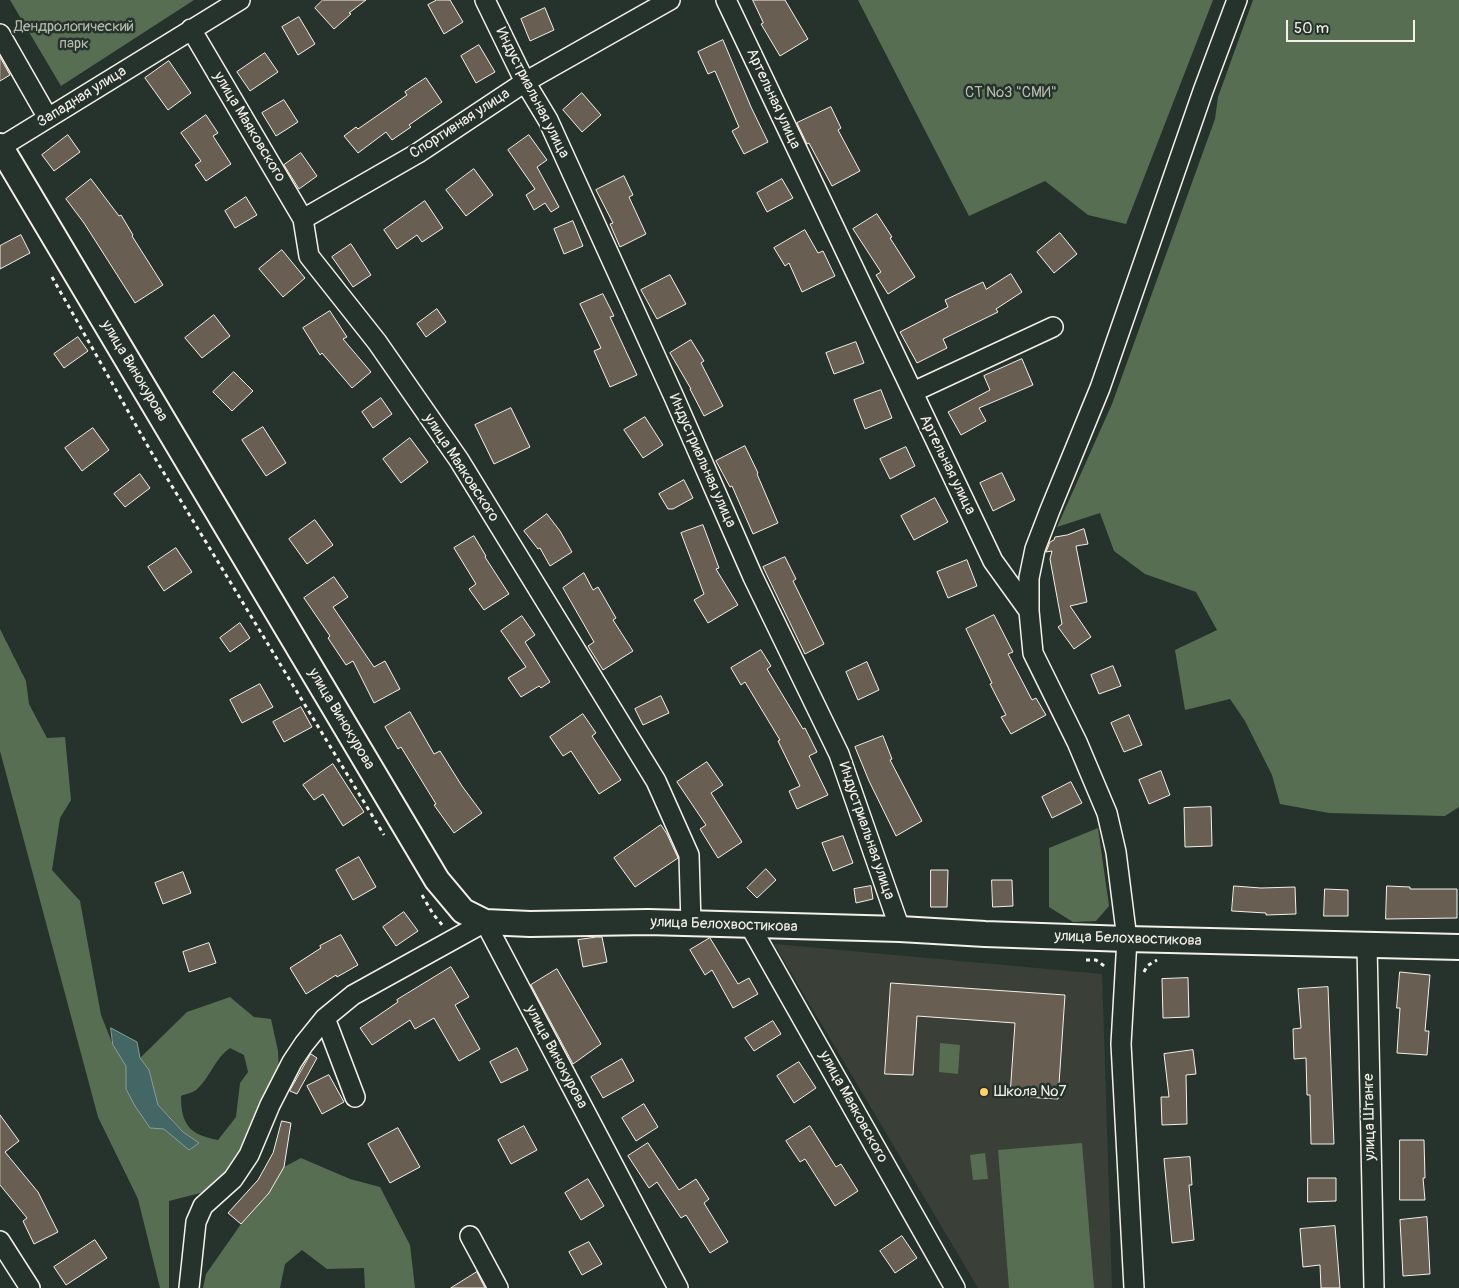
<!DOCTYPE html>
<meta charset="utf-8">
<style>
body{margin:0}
#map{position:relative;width:1459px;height:1288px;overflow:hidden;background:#26332d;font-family:Pangolin,sans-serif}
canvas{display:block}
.scale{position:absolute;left:1286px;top:20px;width:129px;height:22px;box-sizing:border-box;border:2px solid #f4f1e8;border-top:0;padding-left:6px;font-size:15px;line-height:18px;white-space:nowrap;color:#f4f1e8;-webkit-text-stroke:4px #26332d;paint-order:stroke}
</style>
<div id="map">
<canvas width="1459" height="1288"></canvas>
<div class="scale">50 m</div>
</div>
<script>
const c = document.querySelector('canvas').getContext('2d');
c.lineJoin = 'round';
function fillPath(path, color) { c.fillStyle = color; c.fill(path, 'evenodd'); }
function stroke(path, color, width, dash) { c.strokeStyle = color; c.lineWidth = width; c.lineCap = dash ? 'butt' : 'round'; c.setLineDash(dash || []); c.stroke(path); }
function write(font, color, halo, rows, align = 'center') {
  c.font = font + ' Pangolin,sans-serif'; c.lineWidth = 5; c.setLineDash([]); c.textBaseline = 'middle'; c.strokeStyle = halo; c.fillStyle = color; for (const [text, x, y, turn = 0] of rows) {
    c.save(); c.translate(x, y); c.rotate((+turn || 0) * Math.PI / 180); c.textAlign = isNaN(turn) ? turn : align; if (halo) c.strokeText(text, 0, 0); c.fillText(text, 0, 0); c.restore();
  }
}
fillPath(new Path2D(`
 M774,944l328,30 10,314h-134z`), '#3a4038');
fillPath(new Path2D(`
 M10,0h184l-133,86z
 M858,0h355l-87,224 -38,-9 -43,-34 -76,35z
 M1253,0h206v807l-14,9 -116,-3 -49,-9 -8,-29 -27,-54 -15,-22 -45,11 -10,-60 42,-20 -21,-38 -51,-18 -31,-23 -14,-38 -43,14 55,-123 103,-285 3,-22z
 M0,629l26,52 3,23 18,34 18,-1 6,63 -11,18 -8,52 28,31 21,114 12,30 13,21v23l38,40 25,20 10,-6 -16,-11 -25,-27 -9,-35 -9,-12 47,-46 43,-15 24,20 17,2 7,32 1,23 -43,87 -28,30 -39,10v87h-9l-22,-89 -40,-82 -98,-366zM230,1048l14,7 4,17 -8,11 -4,34 -18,23c-28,-5 -37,-15 -37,-44 4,-2 11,-3 15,-6 14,-12 19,-32 34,-42z
 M1098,828l11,78 -13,15 -23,1 -24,-15v-59z
 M940,1043l20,2 -2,29 -19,-2z
 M1082,1143l12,145h-85l-11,-138z
 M985,1153l3,26 -15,1 -3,-25z
 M301,1158l49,21 30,8 30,58 5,43h-50l-1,-20 -37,1 -25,-19 -17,14 -5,24h-77l3,-14 35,-50 28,-31 15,-26z`), '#586e52');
const water = new Path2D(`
 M111,1028l26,14 3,16 9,12 9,35 25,27 16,11 -10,7 -25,-21 -14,-1 -15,-22 -9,-17v-23l-13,-21z`);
fillPath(water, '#426765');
stroke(water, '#899e99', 1);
const building = new Path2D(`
 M323,0h43l-17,13 2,1 -17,15 -19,-21z
 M437,0h13l13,22 -19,12 -16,-29z
 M753,0h32l23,39 -28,17 -19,-32 2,-1z
 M545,8l9,22 -24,11 -9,-22z
 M299,17l16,27 -17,11 -16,-28z
 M723,40l28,67 17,35 -24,12 -12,-23 7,-4 -24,-56 -7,3 -10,-22z
 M479,45l16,27 -19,11 -15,-27z
 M265,53l13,19 -28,19 -13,-19z
 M0,57l10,18 -10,6z
 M169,61l22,32 -23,17 -23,-32z
 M426,78l16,24 -33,23 2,2 -19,13 -6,-8 -28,21 -14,-17 12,-9 2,2 49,-34 -2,-3z
 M582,93l19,22 -19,17 -19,-22z
 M284,100l14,22 -22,14 -14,-23z
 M831,107l10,21 -3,2 22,41 -28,15 -23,-43 -2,1 -10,-21z
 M206,115l12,18 -5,3 18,28 -25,17 -11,-16 6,-4 -20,-28z
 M68,135l12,17 -26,19 -12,-16z
 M529,135l18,25 -10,7 22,40 -8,5 -6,-9 -11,7 -8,-15 9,-6 -27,-39z
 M301,153l16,23 -18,13 -15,-24z
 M474,169l19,26 -27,21 -20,-26z
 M624,176l9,19 -4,2 17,37 -26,13 -10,-23 3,-1 -17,-33z
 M91,179l28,37 2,-1 12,20 -1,1 31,49 -28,18 -51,-80 -18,-24z
 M782,179l11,19 -26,14 -10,-19z
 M246,197l11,18 -22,13 -10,-17z
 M425,201l18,27 -21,14 -5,-7 -20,14 -13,-19z
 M877,214l15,23 -2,1 25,39 -27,17 -12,-19 5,-3 -28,-43z
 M573,221l10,25 -19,8 -10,-25z
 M805,230l13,23 5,-2 12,25 -33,16 -13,-29 -4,3 -11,-18z
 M1060,233l17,21 -23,19 -17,-21z
 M21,235l9,18 -30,16v-23z
 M351,244l20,31 -18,12 -21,-30z
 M282,250l23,28 -22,19 -24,-28z
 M1011,274l11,18 -26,17 2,3 -55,27 4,9 -30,15 -17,-31 48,-25 -3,-7 38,-18 3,7z
 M670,275l16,29 -29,15 -16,-29z
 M603,294l11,22 -4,1 27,58 -27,12 -16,-36 7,-3 -21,-44z
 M437,309l9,13 -20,15 -9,-13z
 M330,311l17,26 -4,2 28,33 -19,16 -30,-35 -2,2 -17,-27z
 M214,315l16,21 -28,22 -17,-20z
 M78,337l10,14 -24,17 -10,-14z
 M691,340l13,21 -3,2 22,43 -19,10 -14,-27h1l-21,-36z
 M856,342l8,21 -30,11 -8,-21z
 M1022,359l11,26 -54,23 7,13 -25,14 -13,-23 42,-22 -6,-14z
 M234,372l19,19 -21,20 -19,-19z
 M881,390l11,28 -27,11 -11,-29z
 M381,398l11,16 -19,14 -11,-16z
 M511,408l19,39 -36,17 -19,-39z
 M645,417l18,28 -20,13 -19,-28z
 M263,427l23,36 -20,13 -24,-36z
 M93,428l16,22 -27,21 -17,-23z
 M410,438l18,24 -27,21 -18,-24z
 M745,446l13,27 -1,1 21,49 -25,11 -21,-48 -2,1 -14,-26z
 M906,447l9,19 -25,13 -10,-20z
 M1002,473l13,27 -22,11 -13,-28z
 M140,474l10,14 -25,19 -11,-13z
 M684,480l9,18 -20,11h-5l-9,-15z
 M935,498l13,24 -34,18 -13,-24z
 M547,514l13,17 12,21 -22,14 -10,-18 -2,1 -14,-18z
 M315,520l18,25 -26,19 -18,-25z
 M703,525l16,43 -3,1 22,36 -30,18 -14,-23 10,-6 -23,-61z
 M1084,529l4,15 -12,2 11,56 -17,4 21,31 -17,12 -16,-22 4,-3 -12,-65 2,-8 -6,1 4,-10 4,-2 1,-3 12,-2z
 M474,536l12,20 -1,1 24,37 -25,16 -15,-21 7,-5 -22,-36z
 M176,548l16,24 -28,19 -16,-24z
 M785,557l11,22 -3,2 31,63 -19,10 -42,-87z
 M967,560l10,26 -29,12 -11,-26z
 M584,573l9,17 5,-3 18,31 -3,2 20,31 -30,19 -15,-24 6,-4 -31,-54z
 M334,577l14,20 -15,10 41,60 11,-6 15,28 -26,14 -21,-42 -7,4 -18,-27 2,-2 -26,-38z
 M994,615l19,37 -5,2 24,46 4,-2 10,17 -35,19 -10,-17 5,-2 -16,-31 2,-1 -26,-54z
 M522,616l13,19 -10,7 25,40 -9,6 -2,-2 -18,11 -13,-19 18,-11 -25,-36z
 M240,623l10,15 -20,14 -10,-14z
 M761,650l10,16 -4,3 36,60 2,-1 12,24 -8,4 19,39 -31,14 -8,-18 11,-5 -22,-45 2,-1 -35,-58 -4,3 -10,-17z
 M867,662l12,28 -21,10 -12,-28z
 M1113,666l8,20 -22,8 -8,-19z
 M260,684l13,23 -31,16 -12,-23z
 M661,696l8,17 -26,12 -8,-16z
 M301,707l11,20 -28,15 -11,-20z
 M410,712l24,42 6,-3 22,35 20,27 -28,20 -20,-28 2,-1 -35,-57 -3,2 -13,-22z
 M583,714l13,19 -4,3 29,44 -22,14 -28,-43 -8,5 -13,-19z
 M1129,715l13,30 -18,7 -13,-29z
 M883,736l9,23 -2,1 32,61 -26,15 -27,-55 -14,-34z
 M707,762l16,23 -12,8 31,49 -24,16 -18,-29 6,-4 -29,-43z
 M333,764l31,48 -21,14 -20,-32 -9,6 -11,-15z
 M1161,771l9,24 -21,9 -10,-24z
 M1071,782l11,21 -30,15 -10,-21z
 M1211,807l1,39 -27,1 -1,-39z
 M661,825l6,9 11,24 -43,29 -21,-29z
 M843,836l10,27 -20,8 -11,-28z
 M359,857l17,30 -23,13 -17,-30z
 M766,869l10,11 -19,18 -10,-10z
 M931,870h17l-1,37h-16z
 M183,872l8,21 -28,11 -8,-21z
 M992,880h20l1,26 -20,1z
 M871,886l2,13 -17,4 -2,-14z
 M1234,886l27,2 34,-1 1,27 -30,1v-2l-34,-2z
 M1387,886l23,1v2h47v29l-71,1z
 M1325,889l23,1v26h-24z
 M404,912l14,19 -22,15 -13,-19z
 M341,935l17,30 -21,12 -1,-2 -30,19 -16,-26 31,-20 -1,-2z
 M597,937h5l5,25 -24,5 -5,-27z
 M710,938l28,46 11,-6 9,16 -25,14 -21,-38 -7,5 -15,-25z
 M209,943l7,20 -27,9 -6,-20z
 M451,967l18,30 -14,8 25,44 -21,12 -25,-43 -19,11 -5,-9 -38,25 -12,-17 38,-26 -1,-2z
 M557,969l44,75 -28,20 -42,-79z
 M1400,972l30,3 -5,56h4l-2,24 -30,-2 3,-45h-3z
 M1188,978l1,39 -26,1 -1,-39z
 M891,983l174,12 -7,104 -48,-3 5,-73 -98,-7 -4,59 -28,-1z
 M1328,987l6,157h-23l-1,-49h-3l-1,-37 -12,1 -1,-30 8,-1 -3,-39z
 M773,1021l8,13 -27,17 -9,-13z
 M517,1048l11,22 -27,13 -11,-21z
 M1193,1050l3,24 -10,1 1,49 -25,1 -1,-28h8l-5,-43z
 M311,1054l6,4 -20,36 -7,-3z
 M622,1059l12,22 -31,17 -12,-21z
 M799,1062l17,26 -22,15 -17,-27z
 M329,1075l15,27 -22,12 -15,-28z
 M644,1104l14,23 -22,14 -14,-23z
 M0,1115l19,26 -14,11 33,40 20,40 -24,12 -11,-23 4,-3 -27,-33z
 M282,1121l9,2 -7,44 -15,26 -28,31 -13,-11 30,-33 15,-27z
 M524,1126l13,24 -26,14 -13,-24z
 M810,1126l26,41 5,-3 17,27 -23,15 -30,-47 -5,3 -14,-21z
 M398,1128l22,39 -30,16 -22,-39z
 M1400,1140h24l1,38h-2l2,22h-25z
 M648,1143l31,47 17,-11 13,20 -5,4 24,39 -18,11 -24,-38 -5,3 -24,-36 -8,6 -21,-32z
 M1190,1157l2,28h-3l5,55 -22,3 -8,-84z
 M1308,1178h28v23l-28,1z
 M588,1179l16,27 -23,14 -16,-27z
 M1427,1217l3,57 -27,2 -3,-56z
 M1335,1226l5,62h-19l-1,-23 -17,2 -3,-38z
 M902,1236l15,22 -22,15 -15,-22z
 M95,1240l12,18 -41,27 -12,-18z
 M589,1242l13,22 -20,11 -13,-23z
 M477,1272l8,16h-34z`);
fillPath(building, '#685e52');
stroke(building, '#f4f1e8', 1);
const minor = new Path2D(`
 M485,0l40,82 23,38 126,277 79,180 86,177 61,175
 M726,0l267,561 36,50
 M191,29l112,190 6,37 68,86 82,118 197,321 33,74 2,69
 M0,34l48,84
 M1,147l239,-147
 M303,219l115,-66 107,-71 145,-82
 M913,392l140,-65
 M750,926l205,362
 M1367,945l7,343
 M325,1018l30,79
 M470,1236l28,52
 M0,1241l30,47
 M189,1288l7,-66 7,-16 30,-27 16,-24 21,-50 22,-43 12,-18 21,-26 28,-23 132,-73 193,366
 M1134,1288l-13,-244 6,-105 -11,-87 -9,-39 -30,-71 -44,-89 -4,-42v-33l6,-29 15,-39 50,-122 103,-297 34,-91`);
const major = new Path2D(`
 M0,146l437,734 26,31 22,11 45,2 118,-2 252,7 85,5 142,5 332,8`);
stroke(minor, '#f4f1e8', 22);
stroke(major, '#f4f1e8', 28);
stroke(new Path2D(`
 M52,277l98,173 234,385
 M422,895l11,19 11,13
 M1086,960h10l11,8
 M1144,972l3,-6 10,-6`), '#f4f1e8', 3, [4, 4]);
stroke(minor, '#26332d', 19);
stroke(major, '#26332d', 24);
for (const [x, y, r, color] of [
 [984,1092,5,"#ffd166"]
]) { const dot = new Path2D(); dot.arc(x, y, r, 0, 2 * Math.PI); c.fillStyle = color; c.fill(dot); stroke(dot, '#26332d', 2); }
write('15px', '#b6bdac', '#26332d', [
 ["Дендрологический",74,27],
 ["парк",74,44],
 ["СТ №3 \"СМИ\"",1011,93]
]);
write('15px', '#f4f1e8', '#26332d', [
 ["Индустриальная улица",532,93,63],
 ["Западная улица",82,97,-32],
 ["Артельная улица",773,99,65],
 ["Спортивная улица",460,124,-33],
 ["улица Маяковского",249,127,59],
 ["улица Винокурова",134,371,59],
 ["Индустриальная улица",702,461,66],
 ["Артельная улица",947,465,64],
 ["улица Маяковского",461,468,57],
 ["улица Винокурова",341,719,59],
 ["Индустриальная улица",866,831,71],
 ["улица Белохвостикова",724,925,2],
 ["улица Белохвостикова",1128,939,2],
 ["улица Винокурова",556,1057,62],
 ["улица Маяковского",853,1107,61],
 ["улица Штанге",1370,1117,-91]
]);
write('15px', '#f4f1e8', '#26332d', [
 ["Школа №7",994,1092]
], 'left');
</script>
